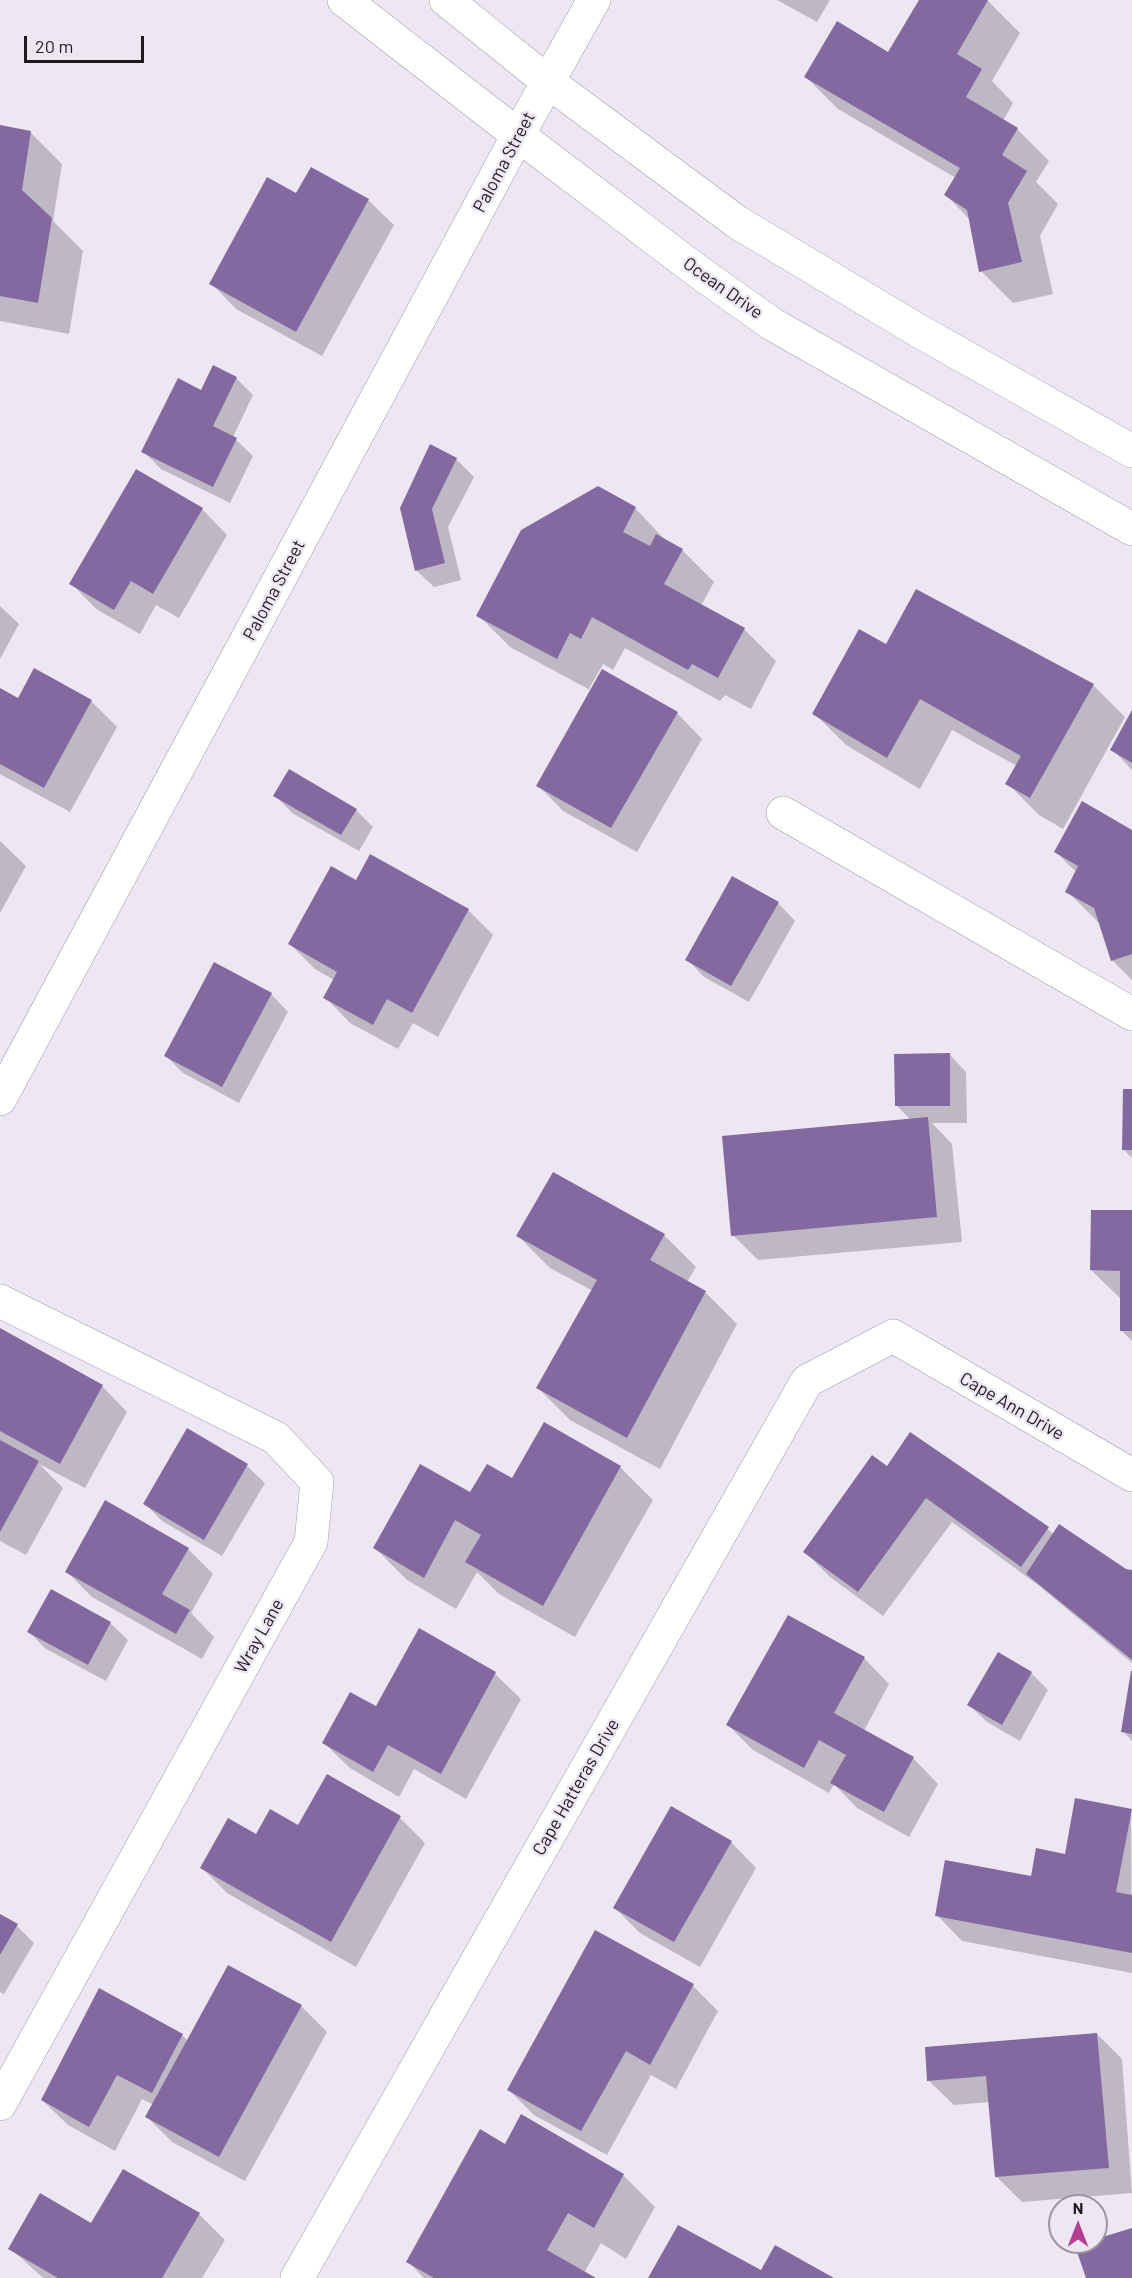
<!DOCTYPE html>
<style>
body{margin:0}
#map{position:relative;width:1132px;height:2278px;overflow:hidden;background:#ede7f4;font-family:Barlow,sans-serif}
canvas{display:block}
.north{position:absolute;left:1048px;top:2194px;width:60px;height:60px;box-sizing:border-box;background:#ede7f4;border:2px solid #9a96a0;border-radius:50%;rotate:0deg;font-size:16px;font-weight:700;line-height:24px;text-align:center;color:#1e1c21}
.north::after{content:'';display:block;margin:auto;width:21px;height:27px;background:#b53e93;clip-path:polygon(50% 0,100% 100%,50% 72%,0 100%)}
.scale{position:absolute;left:24px;top:36px;width:120px;height:27px;box-sizing:border-box;border:3px solid #1e1c21;border-top:0;padding-left:8px;font-size:18px;line-height:21px;white-space:nowrap;color:#1e1c21;-webkit-text-stroke:4px #ede7f4;paint-order:stroke}
</style>
<div id="map">
<canvas width="1132" height="2278"></canvas>
<div class="north">N</div>
<div class="scale">20 m</div>
</div>
<script>
const c = document.querySelector('canvas').getContext('2d');
c.lineJoin = 'round';
function fillPath(path, color) { c.fillStyle = color; c.fill(path, 'evenodd'); }
function stroke(path, color, width, dash) { c.strokeStyle = color; c.lineWidth = width; c.lineCap = dash ? 'butt' : 'round'; c.setLineDash(dash || []); c.stroke(path); }
function write(font, color, halo, rows, align = 'center') {
  c.font = font + ' Barlow,sans-serif'; c.lineWidth = 5; c.setLineDash([]); c.textBaseline = 'middle'; c.strokeStyle = halo; c.fillStyle = color; for (const [text, x, y, turn = 0] of rows) {
    c.save(); c.translate(x, y); c.rotate((+turn || 0) * Math.PI / 180); c.textAlign = isNaN(turn) ? turn : align; if (halo) c.strokeText(text, 0, 0); c.fillText(text, 0, 0); c.restore();
  }
}
fillPath(new Path2D(`
 M777,0h53l-13,22z
 M921,0h66l33,33 -28,48 21,22 -10,18 14,8 32,32 -13,21 22,22 -18,32 13,58 -40,9 -32,-32 -11,-51 -24,-25 10,-17 -118,-69 -32,-32 82,-23z
 M0,126l30,6 32,32 -9,57 30,30 -14,83 -69,-13z
 M368,200l26,25 -72,131 -86,-47 -25,-26z
 M236,378l17,17 -20,42 20,19 -23,47 -69,-34 -18,-18 59,-59z
 M456,459l18,18 -26,50 13,53 -27,7 -18,-17 -15,-62z
 M137,471l65,38 25,26 -48,83 -23,-13 -16,29 -44,-25 -25,-26z
 M635,508l32,34 15,8 32,32 -13,24 43,23 32,32 -25,48 -26,-14 -5,6 -95,-53 -12,22 -10,-6 -14,25 88,24 25,26 -65,113 -74,-41 -25,-26 54,-94 -82,-44 -32,-32z
 M0,606l19,18 -19,35z
 M886,646l207,39 32,32 -62,112 -24,-14 -32,-32 10,-17 -65,-36 -32,59 -74,-44 -32,-32z
 M35,670l56,31 26,26 -47,85 -70,-38v-85l19,11z
 M1132,713v57l-20,-21z
 M275,795l81,15 17,17 -14,24 -67,-38z
 M1132,831v149l-20,-20 -11,-35 -34,-34 10,-18 -21,-21z
 M0,841l26,25 -26,47z
 M357,882l111,28 25,25 -55,102 -25,-14 -15,26 -48,-26 -25,-26 9,-17 -19,-11 -25,-25z
 M778,903l17,18 -46,81 -45,-25 -17,-18z
 M271,994l17,18 -49,91 -56,-30 -17,-17z
 M949,1054l17,18 1,51h-35l20,21 10,98 -204,18 -25,-25 178,-115 -14,-14z
 M1132,1091v67l-8,-8z
 M1132,1212v129l-11,-11 1,-30 -31,-30z
 M664,1235l32,32 -9,15 18,10 32,32 -77,145 -90,-49 -32,-32 55,-97 -43,-23 -32,-32z
 M0,1330l102,56 25,26 -42,76 -46,-24 24,24 -37,67 -26,-14z
 M544,1424l77,44 32,32 -78,137 -76,-43 -22,-22 -21,37 -49,-29 -32,-32 96,-54 41,-14z
 M187,1430l60,36 18,17 -43,73 -60,-35 -17,-17z
 M911,1434l143,100 78,38v91l-94,-78 -86,-63 -69,94 -53,-39 -25,-25 82,-84z
 M188,1549l25,25 -22,39 23,24 -12,22 -110,-62 -25,-25z
 M110,1623l18,17 -22,41 -60,-32 -17,-17z
 M420,1630l75,44 26,25 -55,100 -52,-30 -15,28 -49,-29 -26,-25 52,-35z
 M864,1658l25,26 -25,47 49,27 25,26 -29,53 -52,-29 -23,-24 -5,9 -76,-43 -25,-25z
 M1132,1672v69l-9,-10z
 M1031,1673l17,17 -28,51 -33,-19 -18,-17z
 M1131,1811l1,162 -170,-32 -25,-26 95,-37z
 M400,1818l25,25 -69,124 -129,-74 -25,-25 55,-31 42,-10z
 M731,1842l25,26 -56,99 -60,-34 -25,-25z
 M0,1916l17,10 17,17 -30,51 -4,-2z
 M229,1967l72,39 26,26 -82,149 -73,-39 -25,-25 7,-12 -12,-6 -27,52 -47,-26 -26,-25 140,-65 6,6z
 M693,1986l25,25 -42,78 -25,-14 -44,80 -73,-40 -25,-25z
 M1097,2034l25,25 10,134 -110,9 -25,-25 -7,-75 -36,3 -26,-25z
 M505,2146l118,29 32,32 -29,52 -25,-16 -17,30 9,5h-169l-16,-16z
 M124,2171l75,43 26,26 -23,38h-159l-33,-30 82,-23z`), '#0003');
fillPath(new Path2D(`
 M919,0h69l-31,54 25,15 -16,28 52,31 -16,27 25,16 -19,32 14,59 -43,10 -12,-62 -23,-15 16,-27 -156,-91 33,-56 51,31z
 M0,125l31,6 -9,59 30,28 -14,85 -38,-7z
 M311,167l58,32 -73,133 -87,-48 58,-107 29,16z
 M213,365l24,12 -24,49 24,12 -24,49 -72,-35 37,-74 23,12z
 M430,444l27,14 -25,51 13,54 -30,8 -15,-63z
 M136,469l67,39 -50,86 -22,-13 -17,29 -45,-26z
 M598,486l38,21 -13,25 27,14 6,-12 27,15 -19,35 81,44 -27,50 -26,-14 -4,6 -96,-53 -11,22 -11,-6 -13,26 -81,-43 45,-86z
 M916,589l178,95 -64,114 -25,-14 16,-28 -101,-57 -33,59 -75,-44 47,-85 27,15z
 M34,668l58,32 -48,88 -44,-24v-76l18,10z
 M602,669l76,43 -67,116 -75,-42z
 M1132,710v53l-22,-13z
 M289,769l68,40 -16,26 -68,-39z
 M1082,801l50,29v124l-21,7 -17,-53 -29,-16 13,-26 -24,-14z
 M370,854l99,55 -57,104 -25,-14 -14,26 -50,-27 14,-26 -49,-28 43,-78 25,14z
 M732,876l47,26 -48,84 -46,-26z
 M214,962l58,31 -50,94 -58,-31z
 M950,1053v53h-55l-1,-52z
 M1123,1089h9v61h-10z
 M928,1117l9,100 -206,19 -9,-100z
 M553,1172l112,62 -15,26 56,31 -79,147 -91,-50 61,-108 -81,-44z
 M1091,1210h41v121h-12v-60l-30,-1z
 M0,1328l103,57 -43,79 -60,-33z
 M544,1422l77,44 -78,140 -78,-44 16,-27 -26,-15 -31,58 -51,-30 47,-84 50,28 17,-28 25,14z
 M187,1428l61,36 -44,76 -61,-36z
 M910,1432l139,95 -28,40 -95,-69 -68,94 -55,-40 69,-97 15,11z
 M0,1440l39,21 -39,71z
 M105,1500l84,48 -27,46 28,16 -14,24 -111,-62z
 M1059,1524l67,45 6,1v90l-106,-86z
 M51,1589l60,33 -23,43 -61,-33z
 M788,1615l77,42 -31,56 80,44 -30,55 -54,-29 16,-28 -27,-15 -15,28 -78,-43z
 M419,1628l77,44 -55,102 -53,-29 -15,27 -51,-29 28,-51 26,14z
 M998,1652l34,20 -30,53 -35,-20z
 M1131,1671h1v63l-11,-2z
 M327,1774l74,42 -70,126 -131,-74 28,-50 28,16 14,-25 28,16z
 M1075,1798l57,11 -16,83 16,3v58l-197,-37 10,-56 86,16 5,-28 29,6z
 M671,1806l61,35 -58,101 -61,-34z
 M0,1914l18,10 -18,31z
 M595,1930l99,54 -44,81 -24,-14 -45,80 -74,-41z
 M228,1965l74,40 -83,152 -74,-40z
 M99,1988l84,46 -31,59 -35,-18 -28,52 -48,-27z
 M1097,2033l12,135 -114,9 -9,-101 -59,5 -2,-34z
 M521,2114l103,60 -30,54 -26,-15 -21,37 49,28h-162l-28,-16 74,-133 25,15z
 M123,2169l77,44 -38,65h-104l-50,-29 32,-56 51,30z
 M678,2225l83,45 14,-25 59,33h-186z
 M1132,2228v50h-46l-11,-32 21,-4v-3z`), '#8468a0');
const minor = new Path2D(`
 M783,813l349,201
 M0,1099l518,-964 76,-135
 M0,1301l276,137 41,44 -6,60 -311,562
 M297,2278l510,-897 86,-45 239,139`);
const major = new Path2D(`
 M344,0l174,135 178,135 76,54 360,205
 M446,0l101,81 190,141 182,109 213,120`);
stroke(minor, '#a09aa6', 34);
stroke(major, '#a09aa6', 34);
stroke(minor, '#fff', 33);
stroke(major, '#fff', 33);
write('18px', '#1e1c21', '#ede7f4', [
 ["Paloma Street",504,162,-62],
 ["Ocean Drive",723,288,35],
 ["Paloma Street",274,590,-62],
 ["Cape Ann Drive",1012,1406,30],
 ["Wray Lane",259,1636,-61],
 ["Cape Hatteras Drive",576,1787,-60]
]);
</script>
